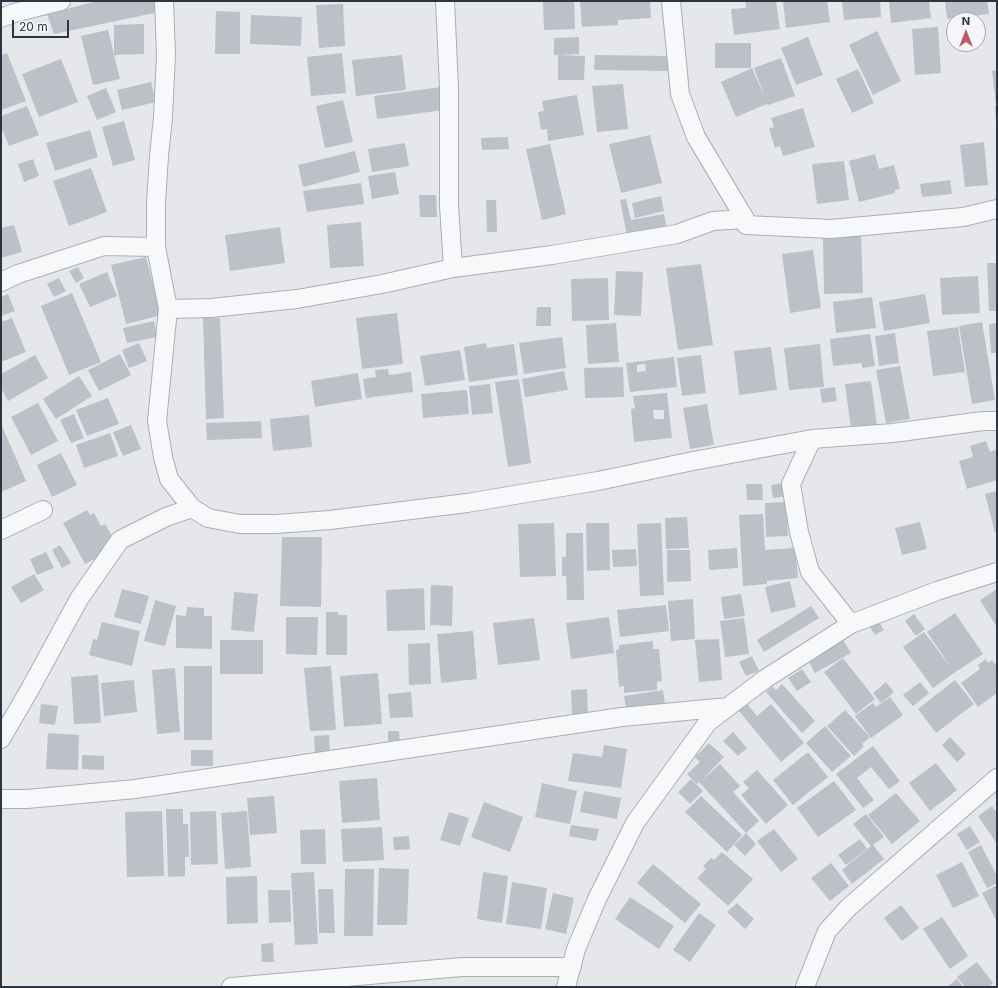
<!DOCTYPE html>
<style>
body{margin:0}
#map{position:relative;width:998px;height:988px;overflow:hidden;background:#e5e7eb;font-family:Inter,sans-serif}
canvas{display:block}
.frame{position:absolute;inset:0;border:2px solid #2d3542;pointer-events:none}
.north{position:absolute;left:946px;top:12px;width:40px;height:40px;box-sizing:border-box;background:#f4f6f8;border:1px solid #a4a9af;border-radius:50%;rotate:0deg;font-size:11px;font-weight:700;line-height:16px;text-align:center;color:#2d3542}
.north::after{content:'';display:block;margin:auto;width:14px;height:18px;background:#c35667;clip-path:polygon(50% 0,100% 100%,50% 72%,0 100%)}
.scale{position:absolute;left:12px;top:20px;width:57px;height:18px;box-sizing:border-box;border:2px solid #2d3542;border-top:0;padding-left:5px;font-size:12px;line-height:14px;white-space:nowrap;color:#2d3542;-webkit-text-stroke:3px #f4f6f8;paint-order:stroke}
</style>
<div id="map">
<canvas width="998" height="988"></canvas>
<div class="frame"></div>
<div class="north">N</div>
<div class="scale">20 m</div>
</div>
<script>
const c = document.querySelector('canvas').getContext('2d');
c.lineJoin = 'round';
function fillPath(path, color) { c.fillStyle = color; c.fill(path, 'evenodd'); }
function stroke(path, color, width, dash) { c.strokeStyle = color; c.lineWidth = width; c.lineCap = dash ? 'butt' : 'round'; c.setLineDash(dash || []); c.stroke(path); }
fillPath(new Path2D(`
 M97,1h60l2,11 -105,22 -7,-20z
 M543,1h31l1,28 -31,1z
 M580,1h70l1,17 -33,2v5l-36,2z
 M745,1h31l4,28 -46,6 -3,-26 15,-1z
 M791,1h36l3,21 -44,6 -3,-26z
 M842,1h38l1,16 -37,3z
 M889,1h40l2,17 -40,5z
 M945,1h42l2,13 -42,5z
 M343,4l2,42 -26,2 -3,-43z
 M216,11l24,1v42h-25z
 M251,15l51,2 -1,29 -51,-2z
 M144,24v30l-30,1v-30z
 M938,27l3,46 -26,2 -3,-46z
 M108,30l12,49 -27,6 -12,-49z
 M877,31l24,50 -28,14 -24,-50z
 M579,37v17l-25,1v-17z
 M808,37l15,38 -27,10 -15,-37z
 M715,43h36v25h-36z
 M7,53l19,48 -25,9v-55z
 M342,53l4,40 -35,3 -4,-39z
 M402,55l4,35 -50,6 -4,-36z
 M558,55l27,1 -1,24h-26z
 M595,55l74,1 -1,15 -74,-1z
 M781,58l14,38 -27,9 -1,-1 -31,13 -15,-35 31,-14 13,30 -11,-30z
 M61,59l17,43 -39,15 -17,-43z
 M858,69l16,34 -22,10 -16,-34z
 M997,70v35h-1l-4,-34z
 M151,82l5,20 -34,8 -5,-20z
 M623,84l5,45 -31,3 -5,-46z
 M441,87l3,23 -67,9 -3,-23z
 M106,88l10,24 -19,8 -10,-24z
 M577,95l7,40 -36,6 -1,-12 -6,1 -3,-18 6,-1 -2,-10z
 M343,100l10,42 -28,6 -9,-42z
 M27,106l12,29 -30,11 -6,-15 -2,1v-16z
 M995,106h2v16h-1z
 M803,108l12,39 -32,9 -3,-10 -5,2 -6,-19 5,-2 -3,-9z
 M124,121l11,39 -22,6 -11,-39z
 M90,130l8,27 -43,14 -9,-28z
 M650,135l12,48 -41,10 -12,-49z
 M508,137l1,12 -27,1 -1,-12z
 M984,142l4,43 -23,2 -5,-42z
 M405,143l4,23 -37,6 -4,-23z
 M550,144l16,70 -24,6 -16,-71z
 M355,151l5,21 -57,15 -5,-22z
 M875,154l4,15 15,-4 6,24 -5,1v3l-36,9 -10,-41z
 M33,159l6,17 -15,6 -6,-18z
 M844,161l5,39 -32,4 -5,-40z
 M91,168l16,44 -38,14 -16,-45z
 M395,172l4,22 -27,5 -4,-23z
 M950,180l2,14 -30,3 -2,-13z
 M361,183l3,21 -57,8 -4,-21z
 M419,195h17l1,22h-17z
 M661,196l3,15 -29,7 -3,-15z
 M626,199l5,21 33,-6 3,15 -40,7 -7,-36z
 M486,200h10l1,32h-10z
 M361,222l3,44 -34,2 -3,-43z
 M14,225l8,27 -21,6v-30z
 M280,227l5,36 -55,8 -5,-36z
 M861,235l2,58 -39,1 -1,-58z
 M813,250l8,58 -31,5 -8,-59z
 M146,257l15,58 -35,9 -15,-59z
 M987,263h10v48h-8z
 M701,264l12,81 -35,5 -12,-82z
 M78,267l6,11 -8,5 -7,-12z
 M616,271l27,1 -2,44 -27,-1z
 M107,272l10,24 -27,11 -11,-23z
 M978,276l2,37 -38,2 -2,-37z
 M59,278l7,13 -12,6 -7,-13z
 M608,278l1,42 -37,1 -1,-42z
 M72,293l29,69 -32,13 -28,-69z
 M8,294l7,17 -14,5v-19z
 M925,294l5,29 -46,8 -5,-29z
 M872,297l4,31 -40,5 -3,-31z
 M537,307h14v19h-15z
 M397,313l6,51 -41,5 -6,-51z
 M12,318l14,34 -25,10v-40z
 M203,318h17l4,100 -18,1z
 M154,321l3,16 -30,6 -4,-15z
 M982,322l13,78 -23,4 -13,-78z
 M616,323l3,39 -31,2 -2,-39z
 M997,323v30h-6l-2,-29z
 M958,327l7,45 -32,4 -6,-45z
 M895,333l4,30 -20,3 -4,-30z
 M870,334l5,32 -13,2v-5l-29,3 -3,-27z
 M562,337l4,31 -42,6 -5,-31z
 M139,343l8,18 -18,7 -7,-18z
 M486,343l1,5 27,-4 4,31 -49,7 -5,-35z
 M820,344l4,43 -35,3 -5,-42z
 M771,347l6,43 -38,5 -5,-44z
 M460,350l5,30 -40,6 -5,-30z
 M120,354l11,21 -32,16 -11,-21z
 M35,355l13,23 -40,23 -7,-13v-14z
 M701,355l5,38 -24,3 -5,-38z
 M674,357l3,30 -47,5 -4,-29zM645,364l1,7 -9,1v-7z
 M900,366l10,53 -24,4 -10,-53z
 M623,367l1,30 -39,1 -1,-30z
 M388,369l1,6 22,-3 2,20 -47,6 -3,-19 13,-2 -1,-7z
 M564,371l4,19 -43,7 -3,-18z
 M358,373l4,26 -47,8 -4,-26z
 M79,376l13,20 -36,23 -13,-20z
 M519,379l12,84 -23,4 -13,-85z
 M871,381l6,45 -26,3 -6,-45z
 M490,384l3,29 -21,2 -3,-29z
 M835,387l2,14 -15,2 -2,-14z
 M467,390l2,24 -46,4 -2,-24z
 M667,393l5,45 -38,4 -3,-33 4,-1 -2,-12zM653,410h11v9h-10z
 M108,398l11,26 -32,12 -11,-26z
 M38,403l20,38 -27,14 -20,-38z
 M707,404l7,41 -24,4 -7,-41z
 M74,414l10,24 -13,5 -11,-23z
 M309,415l3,32 -39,4 -3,-32z
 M261,421l1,17 -55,2 -1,-17z
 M1,424l25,57 -25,11z
 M131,425l10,24 -18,7 -10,-24z
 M110,433l8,23 -34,12 -8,-23z
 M986,441l4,11 7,-3v31l-30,9 -8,-28 14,-4 -3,-11z
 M61,453l16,32 -25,12 -15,-32z
 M788,482l2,14 -17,2 -2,-13z
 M746,484h16l1,16h-16z
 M997,491v41l-2,1 -10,-39z
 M786,502l2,34 -22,1 -1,-34z
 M87,510l3,5 4,-2 7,13 4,-2 8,14 -6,2 5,10 -27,14 -22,-41z
 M763,514l2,36 30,-2 3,30 -31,3v3l-24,2 -4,-71z
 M687,517l2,31 -23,1 -1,-31z
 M920,522l7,27 -25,6 -7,-27z
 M554,523l2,53 -36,1 -2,-53z
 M586,523h23l1,47 -23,1z
 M661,523l3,72 -24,1 -3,-72z
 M566,533h17l1,67h-17l-1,-24h-4v-19h4z
 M282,537h40l-1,70 -41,-1z
 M60,545l11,18 -9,5 -10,-18z
 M737,548l1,20 -29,2 -1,-20z
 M636,549l1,17 -24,1 -1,-17z
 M667,550h23l1,31 -24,1z
 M46,552l8,16 -17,7 -7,-16z
 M34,574l10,16 -23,13 -10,-16z
 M790,581l6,26 -25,6 -6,-26z
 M431,585l22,1 -1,40 -22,-1z
 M424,588l1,42 -38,1 -1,-41z
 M122,589l27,7 -8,28 -27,-7z
 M997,589v38l-17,-27z
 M234,592l24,2 -4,38 -23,-2z
 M741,594l4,22 -21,3 -3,-22z
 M693,599l2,40 -24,2 -3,-40z
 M155,600l21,6 -11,40 -21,-5z
 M666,605l3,26 -49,6 -3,-27z
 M811,606l8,12 -55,34 -7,-12z
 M187,607l17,1v8h8v33l-36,-1v-33l10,1z
 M326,612h12v3h9v40h-21z
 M955,613l28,41 -29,19 -21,15 -30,-41 21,-15 28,37 -25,-37z
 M914,614l11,15 -9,7 -11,-15z
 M286,617h32l-1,38 -31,-1z
 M609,617l5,36 -43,6 -5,-36z
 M534,618l6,42 -42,5 -5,-42z
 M744,618l5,36 -24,3 -5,-36z
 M102,622l38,9 -8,35 -43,-11 4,-16 4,1z
 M879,622l5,8 -9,5 -5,-8z
 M473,631l4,48 -36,4 -4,-49z
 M842,638l9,15 -36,20 -7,-13z
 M719,639l3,41 -23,2 -4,-42z
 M220,640h43v34h-43z
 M653,641v8h6l3,32 -5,1v8l-33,3v-7l-5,1 -3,-37 3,-1v-4z
 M430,643l1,41 -22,1 -1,-41z
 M752,656l7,15 -13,5 -7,-14z
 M843,658l32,41 -19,15 -32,-42z
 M986,659l2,4 4,-3 5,6v27l-19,14 -17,-24 19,-14 -2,-4z
 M184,666h28v74h-28z
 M331,666l5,64 -26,1 -6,-63z
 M175,668l5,64 -23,2 -5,-64z
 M802,669l9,13 -14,9 -9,-13z
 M378,673l4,51 -38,3 -4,-51z
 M98,675l3,48 -27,1 -3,-47z
 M134,680l3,32 -33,4 -3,-33z
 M955,680l19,24 -38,29 -18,-24z
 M886,682l8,10 -13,11 -8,-10z
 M920,682l9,11 -16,13 -10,-11z
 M782,684l33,37 -13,12 -36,-41 6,-6 4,4z
 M587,689l1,27 -16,1 -1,-27z
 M663,690l2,14 -39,5 -2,-13z
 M411,692l2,25 -23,1 -2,-24z
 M890,697l13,18 -32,23 -16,-22 18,-13 3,4z
 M41,704l17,2 -3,19 -16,-2z
 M747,704l10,12 14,-12 33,39 -23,19 -42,-51z
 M845,710l25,27 -8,7 2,2 -10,10 -27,-30z
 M825,726l26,30 -19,16 -26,-29z
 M388,731h11l1,11h-12z
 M733,732l14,16 -9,8 -15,-15z
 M48,733l31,2 -1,35 -32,-1z
 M329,735l1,17 -15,1 -1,-17z
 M950,737l16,17 -9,8 -15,-17z
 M709,743l15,14 -22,23 18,-16 20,22 -7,6 26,29 -13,12 -47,-51 -2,2 -10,-10 13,-12 -5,-5z
 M604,745l23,4 -6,39 -53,-7 5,-28 29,4z
 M873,746l27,35 -11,8 -18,-22 -14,11 17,22 -11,8 -27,-34z
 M191,750h22v16h-22z
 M808,752l20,25 -35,28 -20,-25z
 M82,755l22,1v14l-22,-1z
 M936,763l21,27 -27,21 -21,-28z
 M757,770l31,35 -22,19 -25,-29 8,-7 -6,-6z
 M377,778l3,42 -38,3 -3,-42z
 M691,779l12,12 -13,13 -12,-12z
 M834,781l22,29 -38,27 -21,-29z
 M542,783l35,8 -7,33 -35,-7z
 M584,791l37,7 -4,21 -37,-7z
 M896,793l24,28 -28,23 -24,-29z
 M274,796l3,37 -27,2 -3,-37z
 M701,796l41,39 -15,17 -42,-40z
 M484,802l39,15 -13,35 -39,-15z
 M992,806l5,7v31l-19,-28z
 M166,809h17v15h5l1,33h-4v19l-17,1z
 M162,811l2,65 -37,1 -2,-65z
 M216,811l2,53 -27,1 -1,-53z
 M247,811l4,56 -26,2 -4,-56z
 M449,812l20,6 -9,28 -20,-6z
 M866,814l18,23 -11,8 11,14 -32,25 -10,-14 29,-24 -18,-22z
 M571,825l28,4 -3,12 -27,-5z
 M970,826l10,16 -13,8 -10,-16z
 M382,827l2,33 -41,2 -2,-33z
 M325,829l1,35h-25l-1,-34z
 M774,829l24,30 -17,13 -24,-31z
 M746,833l10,11 -11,12 -11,-11z
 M409,836l1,13 -16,1 -1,-13z
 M860,839l7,10 -21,16 -8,-10z
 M981,845l16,31v7l-10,5 -19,-36z
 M722,852l31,27 -25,27 -31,-28 9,-9 -3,-3 8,-8 3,2z
 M962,862l17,34 -26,12 -17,-33z
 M831,863l18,23 -19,15 -19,-23z
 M653,864l48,40 -16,19 -48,-40z
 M379,868l30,1 -2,56h-30z
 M345,869h29l-1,67h-29z
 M314,872l4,72 -23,1 -4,-72z
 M483,872l25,4 -6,47 -25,-4z
 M257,876l1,47 -31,1 -1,-47z
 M512,882l35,6 -6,41 -35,-5z
 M997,885v37l-15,-29z
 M318,889h15l2,44h-16z
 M268,890h22l1,32 -22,1z
 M553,893l21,5 -8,36 -21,-5z
 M630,897l44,29 -15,23 -44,-30z
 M737,903l17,16 -9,10 -18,-17z
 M901,905l18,23 -17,13 -18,-23z
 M699,913l17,12 -26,37 -17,-12z
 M942,917l26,39 -18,13 -27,-40z
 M273,943l1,19h-12l-1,-18z
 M977,962l16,21 -4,4h-24l-8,-10z
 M957,979l6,8h-16z`), '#bcc0c7');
const street = new Path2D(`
 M164,1l2,54 -3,62 -4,39 -3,46v45l12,62 -11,112 6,36 6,22 23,29 16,10 32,6h36l54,-4 137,-17 131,-22 95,-20 119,-22 81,-6 90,-12h14
 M445,1l4,86v118l4,63
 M671,1l9,93 16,43 49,82
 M1,18l13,-5 47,-12
 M1,282l17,-8 86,-28 52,1
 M168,309l43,-1 86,-9 85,-15 71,-16 99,-13 125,-21 36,-13 32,-2 1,6 85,4 132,-12 34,-8
 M812,439l-21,45 8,48 11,40 41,52
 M1,530l42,-20
 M1,739l29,-50 49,-90 41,-59 46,-23 26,-9
 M1,799h26l108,-10 487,-72 106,-10
 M231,987l231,-20h110
 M566,987l10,-38 21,-50 38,-76 73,-101 57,-43 86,-55 86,-33 60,-19
 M805,987l22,-56 22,-24 148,-129`);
stroke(street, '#aaaeb5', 20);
stroke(street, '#f7f8fa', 18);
</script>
